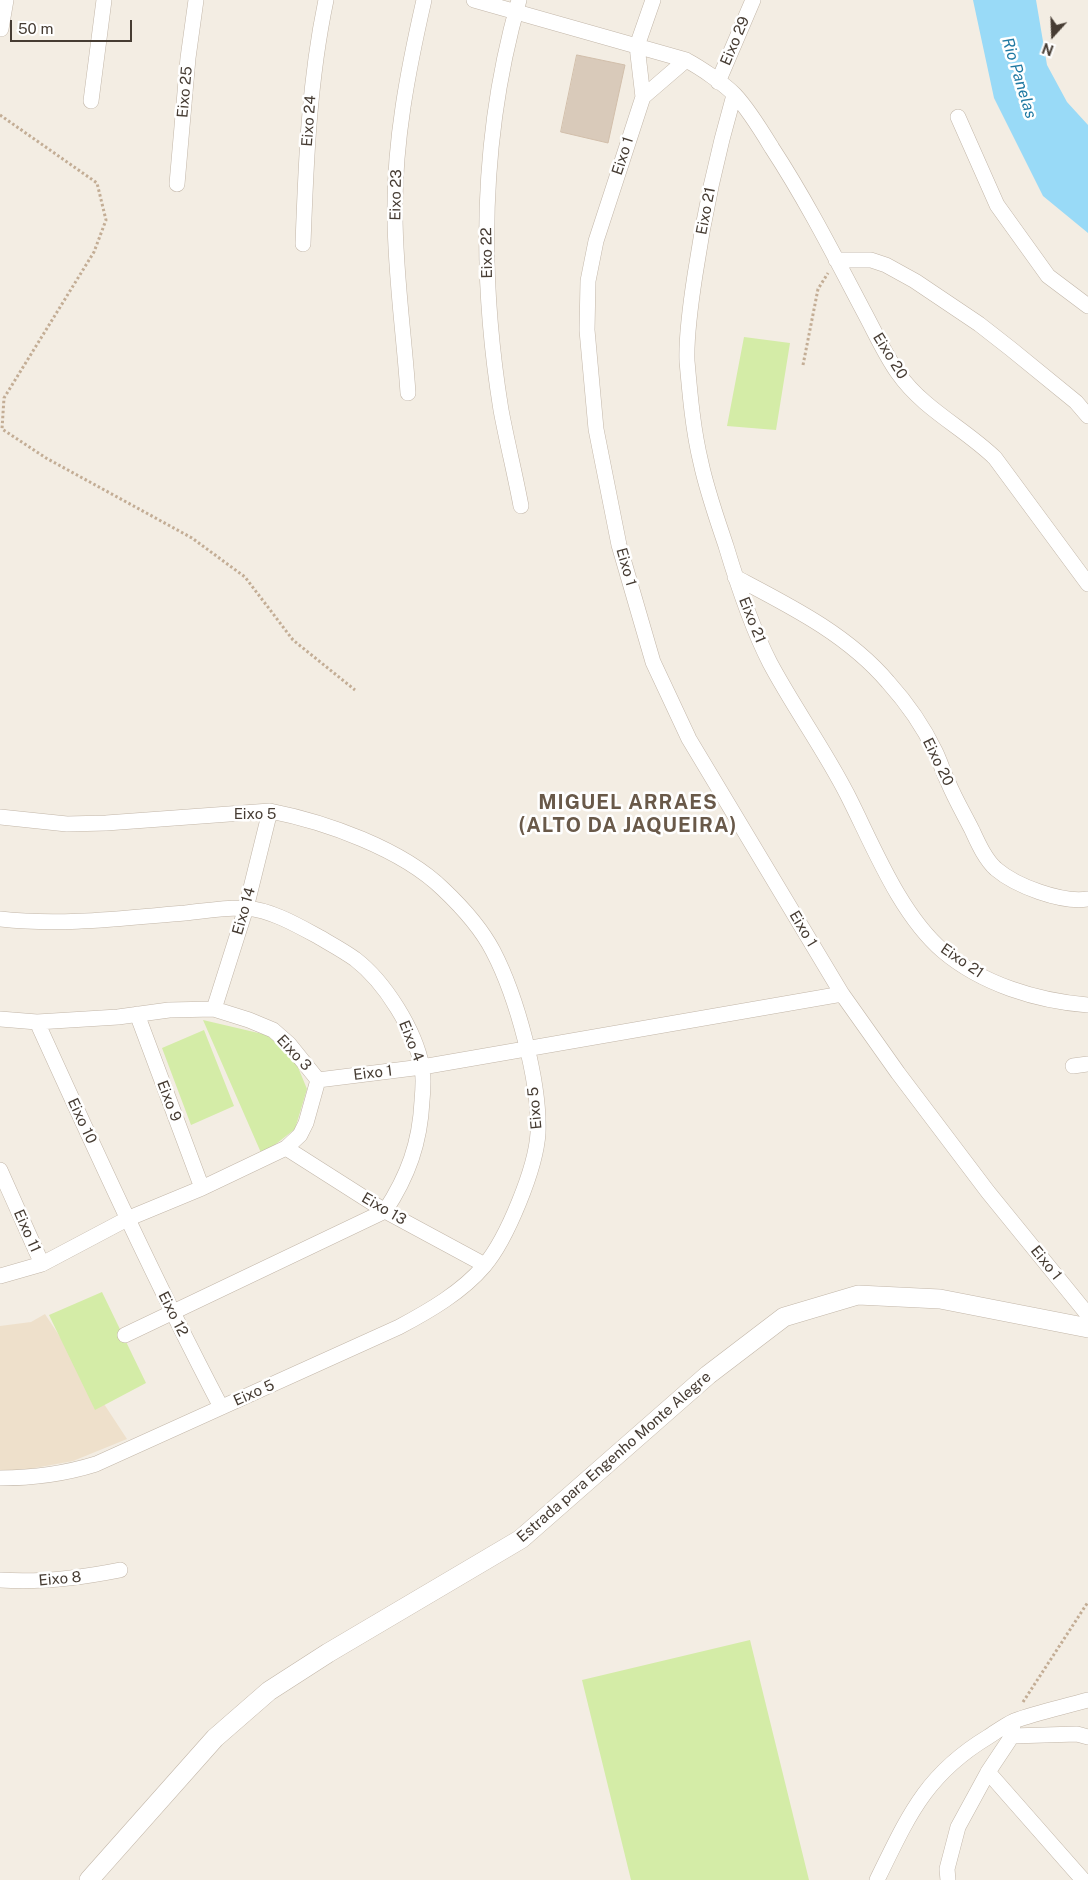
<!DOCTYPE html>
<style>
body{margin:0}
#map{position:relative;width:1088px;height:1880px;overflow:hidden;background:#f3ede3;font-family:"Public Sans",sans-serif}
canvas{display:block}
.north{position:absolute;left:1028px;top:10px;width:50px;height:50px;-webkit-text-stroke:4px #fff;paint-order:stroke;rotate:200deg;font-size:14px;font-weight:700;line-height:20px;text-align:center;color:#463c33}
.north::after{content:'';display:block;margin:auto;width:18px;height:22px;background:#463c33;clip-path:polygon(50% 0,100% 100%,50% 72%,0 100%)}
.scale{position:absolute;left:10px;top:20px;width:122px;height:22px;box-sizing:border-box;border:2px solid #463c33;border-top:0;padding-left:6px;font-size:15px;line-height:18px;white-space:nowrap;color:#463c33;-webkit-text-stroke:4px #fff;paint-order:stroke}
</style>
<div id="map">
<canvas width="1088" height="1880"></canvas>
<div class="north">N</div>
<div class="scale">50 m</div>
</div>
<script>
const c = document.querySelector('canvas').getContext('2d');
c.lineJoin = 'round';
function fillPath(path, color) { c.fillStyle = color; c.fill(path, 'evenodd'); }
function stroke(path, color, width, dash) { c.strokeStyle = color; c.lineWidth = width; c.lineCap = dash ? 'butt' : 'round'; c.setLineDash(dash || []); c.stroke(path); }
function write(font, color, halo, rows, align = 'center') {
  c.font = font + ' "Public Sans",sans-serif'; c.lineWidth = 5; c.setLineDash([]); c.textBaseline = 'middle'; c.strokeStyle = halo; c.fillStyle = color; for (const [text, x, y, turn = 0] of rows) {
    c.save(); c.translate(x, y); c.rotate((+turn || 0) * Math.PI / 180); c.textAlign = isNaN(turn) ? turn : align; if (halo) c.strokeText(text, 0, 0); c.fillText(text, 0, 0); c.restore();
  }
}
fillPath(new Path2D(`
 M45,1314l82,125 -54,22 -60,11 -13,-2v-144l31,-4z`), '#eee0cb');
fillPath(new Path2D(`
 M744,337l46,6 -14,87 -49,-4z
 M203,1020l64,15 28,25 12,29 -12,40 -33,26z
 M204,1030l30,76 -43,19 -29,-77z
 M102,1292l44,91 -51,27 -46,-95z
 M750,1640l59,240h-178l-49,-200z`), '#d4eca7');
fillPath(new Path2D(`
 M973,0h63l11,65 20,37 21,23v108l-45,-37 -49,-98z`), '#99daf7');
const building = new Path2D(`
 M577,55l48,10 -17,78 -47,-11z`);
fillPath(building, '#d9caba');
stroke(building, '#d1beaa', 1);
const minor = new Path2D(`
 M474,0l212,60c15,8 37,23 49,35 14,15 26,35 37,53 34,52 62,107 91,162 12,22 21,43 35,63 25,36 66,55 97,85l93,126
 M519,0c-38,133 -40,274 -18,410 6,32 14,64 20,96
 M653,0l-16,46 6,51 -47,144 -8,40 -1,49 9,99 23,116 34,117 36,77 153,255 56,79 90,119 100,123
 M1,29l5,-29
 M718,82l35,-82
 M734,95c-17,59 -30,119 -39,180 -4,26 -9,59 -8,86 3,34 6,69 14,102 6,28 16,56 25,83 12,40 25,80 44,117 24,45 54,86 77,131 26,51 52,119 96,157 39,33 94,50 145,54
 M643,97l43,-37
 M91,101l13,-101
 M958,117l39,88 51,71 40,30
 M177,184l11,-126 8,-58
 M303,244c3,-83 6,-163 23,-244
 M836,260h35l15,5 29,16 64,43 32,25 65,53 12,14
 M408,393c-4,-60 -13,-119 -13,-179 -1,-72 13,-144 29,-214
 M735,577c55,29 112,57 153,105 18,20 35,44 47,69 5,10 8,21 13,31 7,17 16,32 24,48 6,13 13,29 24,39 20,17 65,34 92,30
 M0,817l67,7 39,-1 164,-12c56,11 132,38 173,78 19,18 38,39 50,62 24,46 47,131 45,182 -2,35 -31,106 -54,133 -22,26 -55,45 -85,61l-303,137c-32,10 -63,14 -96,14
 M0,919c62,7 124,-1 185,-6 19,-2 42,-6 61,-5 25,2 51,17 73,29 12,7 25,14 36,22 30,23 60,71 67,108 2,11 1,23 0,34 -2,42 -14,75 -37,110l-260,124
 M214,1009l32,-101 24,-97
 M137,1014l65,174
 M0,1019l37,3 81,-5 51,-7 45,-1 35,11 24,10 16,14 29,36 -12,43 -6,12 -14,13 -84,40 -75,31 -85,45 -42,12
 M37,1022c59,130 118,259 184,385
 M1073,1066l15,-2
 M318,1080l104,-13 420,-73
 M286,1148l99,63 100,54
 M0,1170l42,94
 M0,1580c40,3 80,-2 120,-10
 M1012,1736l65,-2 11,3
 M988,1772l95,108
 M877,1880c31,-63 48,-105 111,-143 8,-5 17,-12 26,-16 24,-9 50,-14 74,-21
 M948,1880l-1,-11 11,-42 30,-55 24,-36 1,-14`);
const tertiary = new Path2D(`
 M89,1880l126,-142 54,-47 59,-38 193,-114 187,-164 76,-58 74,-22 82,4 148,29`);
stroke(minor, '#c2b6a8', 16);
stroke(tertiary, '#c2b6a8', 20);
stroke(new Path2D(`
 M0,115l97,68 9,37 -12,32 -90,146 -2,31 44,29 146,80 53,39 48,63 62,50
 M803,365l15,-76 10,-16
 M1023,1702l65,-100`), '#c3ad95', 3, [2.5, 2.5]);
stroke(minor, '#fff', 15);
stroke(tertiary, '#fff', 19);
write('15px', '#463c33', '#fff', [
 ["Eixo 29",735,41,-67],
 ["Eixo 25",185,92,-85],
 ["Eixo 24",309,121,-86],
 ["Eixo 1",623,156,-72],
 ["Eixo 23",396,195,-89],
 ["Eixo 21",706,211,-79],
 ["Eixo 22",487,253,-91],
 ["Eixo 20",890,356,58],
 ["Eixo 1",626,567,74],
 ["Eixo 21",752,620,68],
 ["Eixo 20",938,762,64],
 ["Eixo 5",255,814],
 ["Eixo 14",244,911,-74],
 ["Eixo 1",803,929,59],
 ["Eixo 21",962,961,34],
 ["Eixo 4",411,1041,68],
 ["Eixo 3",294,1053,47],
 ["Eixo 1",373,1073,-7],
 ["Eixo 9",169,1101,69],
 ["Eixo 5",535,1108,-95],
 ["Eixo 10",82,1121,65],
 ["Eixo 13",384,1209,30],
 ["Eixo 11",27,1231,66],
 ["Eixo 1",1046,1263,51],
 ["Eixo 12",173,1314,63],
 ["Eixo 5",254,1393,-24],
 ["Estrada para Engenho Monte Alegre",614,1457,-41],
 ["Eixo 8",60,1579,-5]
]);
write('italic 16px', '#2079a2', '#fff', [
 ["Rio Panelas",1019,78,73]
]);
c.letterSpacing = '1px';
write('bold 20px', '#695949', '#fff', [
 ["MIGUEL ARRAES",628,803],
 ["(ALTO DA JAQUEIRA)",628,826]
]);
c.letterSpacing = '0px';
</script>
